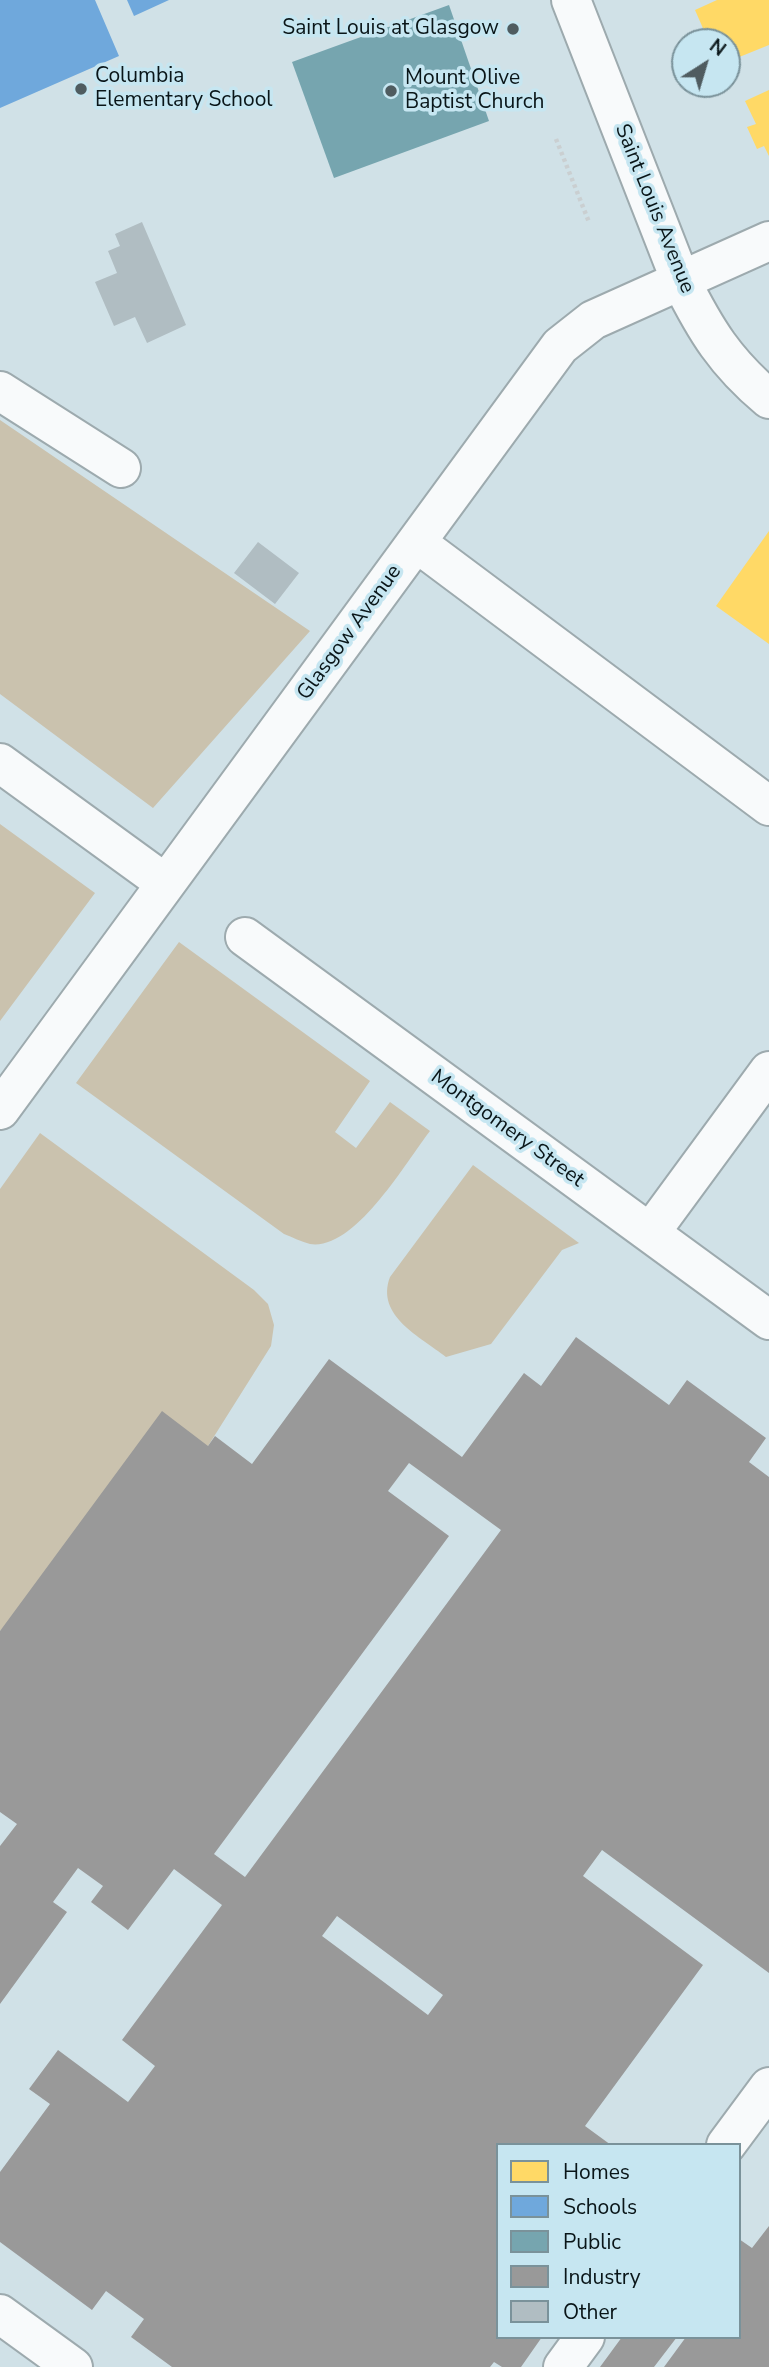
<!DOCTYPE html>
<style>
body{margin:0}
#map{position:relative;width:769px;height:2367px;overflow:hidden;background:#d0e1e7;font-family:"Nunito Sans",sans-serif}
canvas{display:block}
.legend{position:absolute;left:496px;top:2143px;width:245px;height:196px;box-sizing:border-box;background:#c6e6f1;border:2px solid #7a929a;margin:0;padding:9px 12px;list-style:none;font-size:21px;color:#091518}
.legend li{display:flex;align-items:center;gap:14px;height:35px}
.legend b{width:35px;border:2px solid #7a929a}
.north{position:absolute;left:671px;top:28px;width:70px;height:70px;box-sizing:border-box;background:#c6e6f1;border:2px solid #7a929a;border-radius:50%;rotate:37deg;font-size:19px;font-weight:700;line-height:28px;text-align:center;color:#091518}
.north::after{content:'';display:block;margin:auto;width:24px;height:32px;background:#4f5c60;clip-path:polygon(50% 0,100% 100%,50% 72%,0 100%)}
</style>
<div id="map">
<canvas width="769" height="2367"></canvas>
<ul class="legend">
<li><b style="height:19px;background:#ffd966"></b>Homes</li>
<li><b style="height:19px;background:#6fa8dc"></b>Schools</li>
<li><b style="height:19px;background:#76a5af"></b>Public</li>
<li><b style="height:19px;background:#999"></b>Industry</li>
<li><b style="height:19px;background:#b0bdc2"></b>Other</li>
</ul>
<div class="north">N</div>
</div>
<script>
const c = document.querySelector('canvas').getContext('2d');
c.lineJoin = 'round';
function fillPath(path, color) { c.fillStyle = color; c.fill(path, 'evenodd'); }
function stroke(path, color, width, dash) { c.strokeStyle = color; c.lineWidth = width; c.lineCap = dash ? 'butt' : 'round'; c.setLineDash(dash || []); c.stroke(path); }
function write(font, color, halo, rows, align = 'center') {
  c.font = font + ' "Nunito Sans",sans-serif'; c.lineWidth = 7; c.setLineDash([]); c.textBaseline = 'middle'; c.strokeStyle = halo; c.fillStyle = color; for (const [text, x, y, turn = 0] of rows) {
    c.save(); c.translate(x, y); c.rotate((+turn || 0) * Math.PI / 180); c.textAlign = isNaN(turn) ? turn : align; if (halo) c.strokeText(text, 0, 0); c.fillText(text, 0, 0); c.restore();
  }
}
fillPath(new Path2D(`
 M0,420l310,211 -157,177 -153,-114z
 M0,824l95,69 -95,128z
 M179,942l191,139 -35,51 21,16 34,-46 40,29c-25,32 -75,120 -120,113 -8,-2 -18,-7 -26,-10l-208,-151z
 M40,1133l214,157 14,14 6,21 -3,21 -63,100 -208,185v-442z
 M473,1165l106,78 -17,7 -71,94 -45,13c-25,-20 -71,-41 -56,-80z`), '#cac2ae');
fillPath(new Path2D(`
 M717,0h52v45l-42,17v-20h-18l-14,-32z
 M769,90v66l-5,-10 -7,3 -10,-22 9,-3 -11,-23z
 M769,531v113l-53,-38z`), '#ffd966');
fillPath(new Path2D(`
 M0,0h95l24,56 -119,52z
 M127,0h42l-35,16z`), '#6fa8dc');
fillPath(new Path2D(`
 M449,5l40,116 -155,57 -42,-116z`), '#76a5af');
fillPath(new Path2D(`
 M576,1337l93,68 18,-25 79,58 -17,24 20,15v496l-167,-123 -19,26 120,89 -118,161 26,19h-113v192h44l-21,30h-19l-8,-5 -4,5h-318l-41,-30 13,-18 -38,-28 -14,19 -92,-68v-70l50,-68 -21,-15 29,-39 70,52 27,-36 -33,-26 100,-135 -48,-36 -46,61 -37,-28 12,-16 -25,-18 -25,34 14,10 -67,92v-158l17,-22 -17,-12v-181l162,-220 46,35 7,-10 37,28 77,-105 133,98 62,-84 17,13zM409,1463l92,67 -256,347 -31,-23 235,-318 -61,-45zM337,1916l106,79 -15,20 -106,-79z
 M769,2226v141h-105l22,-30h53v-98l13,9z
 M622,2337h55l-23,30h-54z`), '#999');
fillPath(new Path2D(`
 M142,222l44,103 -39,18 -12,-26 -21,9 -19,-44 22,-9 -9,-22 12,-5 -5,-12z
 M258,542l41,31 -24,31 -41,-31z`), '#b0bdc2');
const minor = new Path2D(`
 M571,0l109,279c26,52 45,83 89,120
 M0,391l121,77
 M417,543l352,263
 M0,763l165,120
 M245,937l524,383
 M0,1110l560,-764 33,-26 176,-79
 M650,1233l119,-162
 M726,2145l43,-58
 M0,2314l73,53
 M563,2367l22,-30`);
stroke(minor, '#9daaae', 42);
stroke(new Path2D(`
 M556,139l33,83`), '#cacfd1', 4.5, [3.5, 3.5]);
stroke(minor, '#f8fafb', 38);
for (const [x, y, r, color] of [
 [513,29,7,"#4f5c60"],
 [81,89,7,"#4f5c60"],
 [391,91,7,"#4f5c60"]
]) { const dot = new Path2D(); dot.arc(x, y, r, 0, 2 * Math.PI); c.fillStyle = color; c.fill(dot); stroke(dot, '#c6e6f1', 2.5); }
write('21px', '#091518', '#c6e6f1', [
 ["Saint Louis at Glasgow",499,29,"right"],
 ["Columbia",95,77],
 ["Elementary School",95,101],
 ["Mount Olive",405,79],
 ["Baptist Church",405,103]
], 'left');
write('21px', '#091518', '#c6e6f1', [
 ["Saint Louis Avenue",654,209,68],
 ["Glasgow Avenue",350,633,-54],
 ["Montgomery Street",507,1129,36]
]);
</script>
